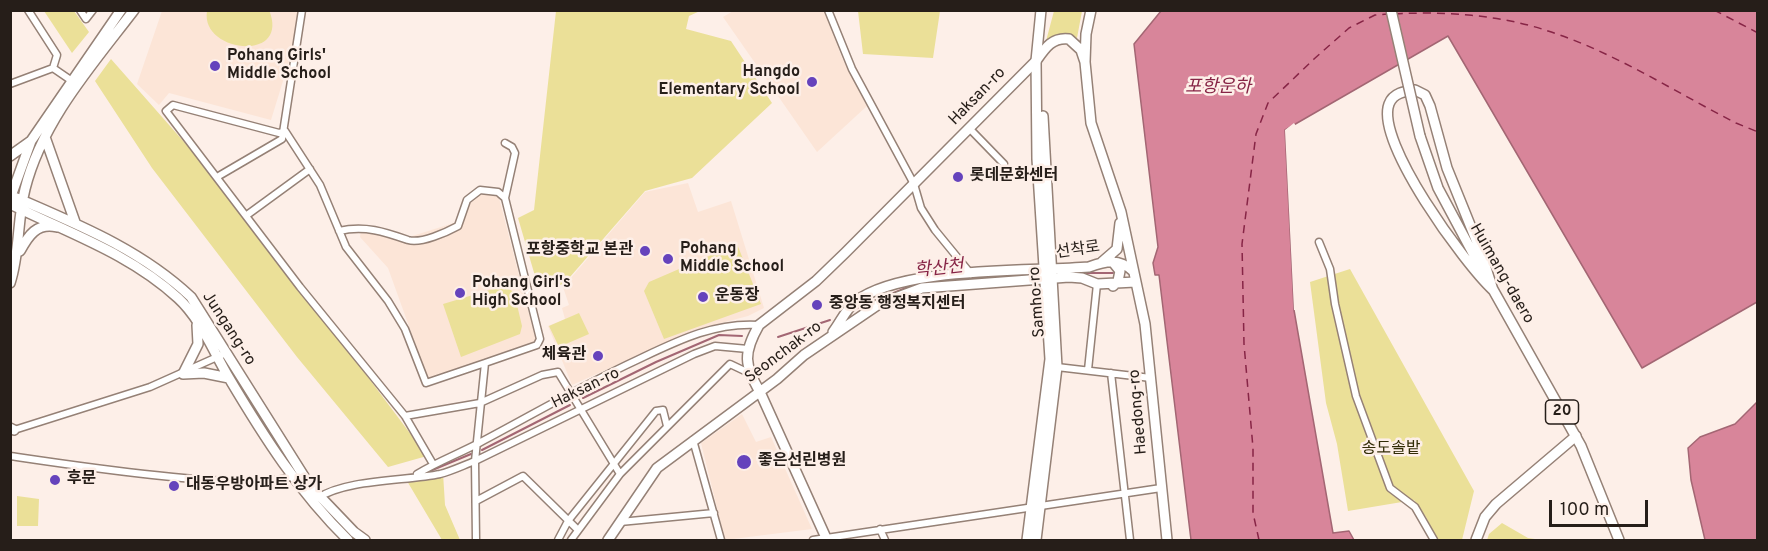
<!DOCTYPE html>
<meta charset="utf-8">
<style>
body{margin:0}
#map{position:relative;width:1768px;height:551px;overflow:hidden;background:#fdefe8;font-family:Overpass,sans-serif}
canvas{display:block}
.frame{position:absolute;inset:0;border:12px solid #261e19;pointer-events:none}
.scale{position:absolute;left:1549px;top:500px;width:99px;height:27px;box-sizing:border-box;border:3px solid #261e19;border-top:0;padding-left:8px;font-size:18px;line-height:21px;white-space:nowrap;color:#261e19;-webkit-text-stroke:4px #fdefe8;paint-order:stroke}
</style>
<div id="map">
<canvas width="1768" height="551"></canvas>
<div class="frame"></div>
<div class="scale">100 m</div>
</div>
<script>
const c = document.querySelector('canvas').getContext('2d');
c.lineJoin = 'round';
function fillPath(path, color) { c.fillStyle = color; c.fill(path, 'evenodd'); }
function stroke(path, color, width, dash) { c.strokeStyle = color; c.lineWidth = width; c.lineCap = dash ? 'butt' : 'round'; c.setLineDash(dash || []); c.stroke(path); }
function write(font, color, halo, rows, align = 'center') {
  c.font = font + ' Overpass,"Noto Sans KR",sans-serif'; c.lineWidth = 5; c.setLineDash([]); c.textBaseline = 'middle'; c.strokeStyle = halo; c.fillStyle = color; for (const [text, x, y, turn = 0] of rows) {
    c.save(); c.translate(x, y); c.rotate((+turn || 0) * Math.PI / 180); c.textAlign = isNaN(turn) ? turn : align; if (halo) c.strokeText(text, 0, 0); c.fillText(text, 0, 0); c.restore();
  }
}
fillPath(new Path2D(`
 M162,11h140l-7,31 -24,78 -102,-27 -10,12 -22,-21z
 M733,11h92l17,47 25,48 -50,46 -94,-135z
 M688,183l10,29 33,-11 33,107 -16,8 -53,14 -123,55 -24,-59 17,-7 -3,-11 7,-3 -6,-18 82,-95z
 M491,190l8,8 37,143 -108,38 -40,-111 -28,-31 1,-7 45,8 54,-17 10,-22z
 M742,414l14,28 15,-5 41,92 -87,11 -24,-97z`), '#fce5d7');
fillPath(new Path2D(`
 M269,10c22,53 -69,43 -62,1z
 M44,11h30l15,21 -17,21z
 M556,11h144l-11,5 -3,13 45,12 41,62 -80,75 -47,13 -82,94h-14l-14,-9 -17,-58 16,-8z
 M858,11h82l-7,47 -70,-4z
 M1054,11h28l-5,27 -15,-4 -16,7z
 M111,59l125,142 191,255 -39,11 -91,-110 -145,-189 -57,-87z
 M737,244l24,60 -97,35 -20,-48 5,-9z
 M1350,269l124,222 -12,49h-25l-11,-23 -12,-17 -66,11 -11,-67 -11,-41 -16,-121z
 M503,286l11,6 8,34 -2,8 -59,23 -18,-53z
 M579,313l10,21 -30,13 -10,-21z
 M443,473l2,32 15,35h-18l-35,-59 7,-5z
 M17,496l22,3 -1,27h-21z
 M1502,523l26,15 14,2h-55l2,-6z`), '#ebe098');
const water = new Path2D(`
 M1161,11h596v291l-115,66 -194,-332 -163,94 9,180 39,223 16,-2 5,9h-163l-32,-265h-4l-2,-12 5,-16 -24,-203z
 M1757,402v138h-52l-14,-60 -3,-32 12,-11 35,-13z`);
fillPath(water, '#d8859a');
stroke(water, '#a36673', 1.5);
fillPath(new Path2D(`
 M1294,123l2,3 -8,5 9,179h-3l-9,-180z`), '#fdefe8');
stroke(new Path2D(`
 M1072,273h41
 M919,284l111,-9
 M855,309l58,-24
 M778,337l52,-17
 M583,398l73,-36 63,-27 23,1
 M482,450l88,-45
 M430,471l41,-17`), '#a36673', 2);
stroke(new Path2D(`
 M1714,10l44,23
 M1395,14c49,-3 106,1 153,17 66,21 127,61 188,92l22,9
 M1259,540l-6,-27v-65l-9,-104 -2,-100 14,-110 12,-31 46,-44 35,-31 26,-13 12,-1`), '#872546', 1.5, [8, 6]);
const street = new Path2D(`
 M80,10l6,9 7,-9
 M828,10l24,59 62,115 7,24 14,22 36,44
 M53,68l19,13
 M10,84l43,-16 4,-13 -29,-45
 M969,128l35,36
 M285,131l-6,2 -106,-28 -7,6 134,176 105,129 28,48
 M285,131l35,54 26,62 42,54 17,28 21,54 59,-20 -10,98 1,79
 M217,177l65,-38 20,-129
 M505,198l10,-45 -3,-6 -7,-4
 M247,215l63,-46
 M339,231c26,-6 46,1 69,9 13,4 39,-8 50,-14l9,-26 13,-10 18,2 7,6 35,141 -3,6 -52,18
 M1319,242l11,27 5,35 21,92 34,92 25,19 19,33
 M1057,367l94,11
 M1088,370l9,-86
 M1111,373l19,167
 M405,416l75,-13 62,-28 16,-3 62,102
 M11,431l139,-44 76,-34
 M693,440l28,100
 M10,456c48,7 248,38 281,20
 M417,474c20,-12 41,-20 62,-31 53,-28 104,-58 158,-83 40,-19 77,-38 122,-35
 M318,498c28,-19 89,-17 122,-24 12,-3 24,-9 35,-13l219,-107 21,-8 33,3
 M476,501l47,-25 55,54
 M620,522l94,-9
 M880,529l5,11
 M558,540l10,-19 88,-110 7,-1 4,16
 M571,540l49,-66 110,-110 19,9
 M813,540l348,-52`);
const secondary = new Path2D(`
 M1091,10l-5,24 -1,28 6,61 30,89 24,112 22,216
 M1112,261l8,10 -2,10 -5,5
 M1102,262l15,-13 3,-26
 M833,332c7,-9 13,-23 22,-30 46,-36 174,-30 234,-35 17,-6 30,-9 44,4
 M608,540l49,-72 120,-89 27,-24 75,-51 43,-16 147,-11 13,1 15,6 38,-2
 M827,540l-67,-148c-16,-27 -17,-39 -1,-67l57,-44 29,-28 191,-192c9,-13 16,-24 33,-22l12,11 4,12
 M1476,540l9,-23 11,-13 80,-68`);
const primary = new Path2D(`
 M1415,90l10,5 5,11 17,62 34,84 12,38c-28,-26 -118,-148 -104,-186 4,-11 16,-13 26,-14z
 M1420,136l18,52 46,86
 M45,137l30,85
 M10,156l21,-15
 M10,195c64,28 129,53 181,102l119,189 44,46 11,8
 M10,199l21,-58 90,-131
 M10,204c58,29 119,49 168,94 23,21 35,53 51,80 35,59 70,114 119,162
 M20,251c8,-15 17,-29 37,-24
 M10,283c10,-30 7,-63 15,-94 17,-68 67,-124 109,-179
 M1491,286l90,160 38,94
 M183,374l15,-30 -1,-19
 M183,374l21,-1 25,5
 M10,428l4,2
 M1027,540l23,-181 -13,-200 -1,-98 5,-51
 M1036,540l21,-173 -14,-251`);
stroke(street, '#958176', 9);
stroke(secondary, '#958176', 12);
stroke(primary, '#958176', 12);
stroke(street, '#fff', 6);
stroke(secondary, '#fff', 9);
stroke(primary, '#fff', 9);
const primaryBridge = new Path2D(`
 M1391,10l29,126`);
stroke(primaryBridge, '#958176', 12, []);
stroke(primaryBridge, '#fff', 9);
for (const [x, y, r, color] of [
 [215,66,6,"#6543bc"],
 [812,82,6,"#6543bc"],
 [958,177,6,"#6543bc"],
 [645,251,6,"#6543bc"],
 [668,259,6,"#6543bc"],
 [460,293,6,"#6543bc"],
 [703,297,6,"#6543bc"],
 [817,305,6,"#6543bc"],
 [598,356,6,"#6543bc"],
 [744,462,8,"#6543bc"],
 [55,480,6,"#6543bc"],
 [174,486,6,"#6543bc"]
]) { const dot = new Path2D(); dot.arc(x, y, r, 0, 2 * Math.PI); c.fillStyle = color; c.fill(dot); stroke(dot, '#fdefe8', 2); }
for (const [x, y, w] of [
 [1562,412,33]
]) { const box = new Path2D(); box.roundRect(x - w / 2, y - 12, w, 24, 4.5); c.fillStyle = '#fdefe8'; c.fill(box); stroke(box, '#261e19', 1.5); }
write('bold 15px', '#261e19', null, [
 ["20",1562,412]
]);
write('bold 16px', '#261e19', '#fdefe8', [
 ["Pohang Girls'",227,57],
 ["Middle School",227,75],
 ["Hangdo",800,73,"right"],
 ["Elementary School",800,91,"right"],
 ["롯데문화센터",970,177],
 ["Pohang",680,250],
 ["Middle School",680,268],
 ["포항중학교 본관",633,251,"right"],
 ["Pohang Girl's",472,284],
 ["High School",472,302],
 ["운동장",715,297],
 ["중앙동 행정복지센터",829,305],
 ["체육관",586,356,"right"],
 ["좋은선린병원",758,462],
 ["후문",67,480],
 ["대동우방아파트 상가",186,486]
], 'left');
write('16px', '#261e19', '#fdefe8', [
 ["Haksan-ro",978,97,-46],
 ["선착로",1078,251,-8],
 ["Huimang-daero",1501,274,60],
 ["Samho-ro",1038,302,-94],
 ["Jungang-ro",228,329,57],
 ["Seonchak-ro",784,353,-37],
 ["Haksan-ro",586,389,-26],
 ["Haedong-ro",1139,412,-95]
]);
write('16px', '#322d07', '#fdefe8', [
 ["송도솔밭",1391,450]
]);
write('italic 18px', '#872546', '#fdefe8', [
 ["포항운하",1218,88],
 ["학산천",939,270,-6]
]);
</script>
